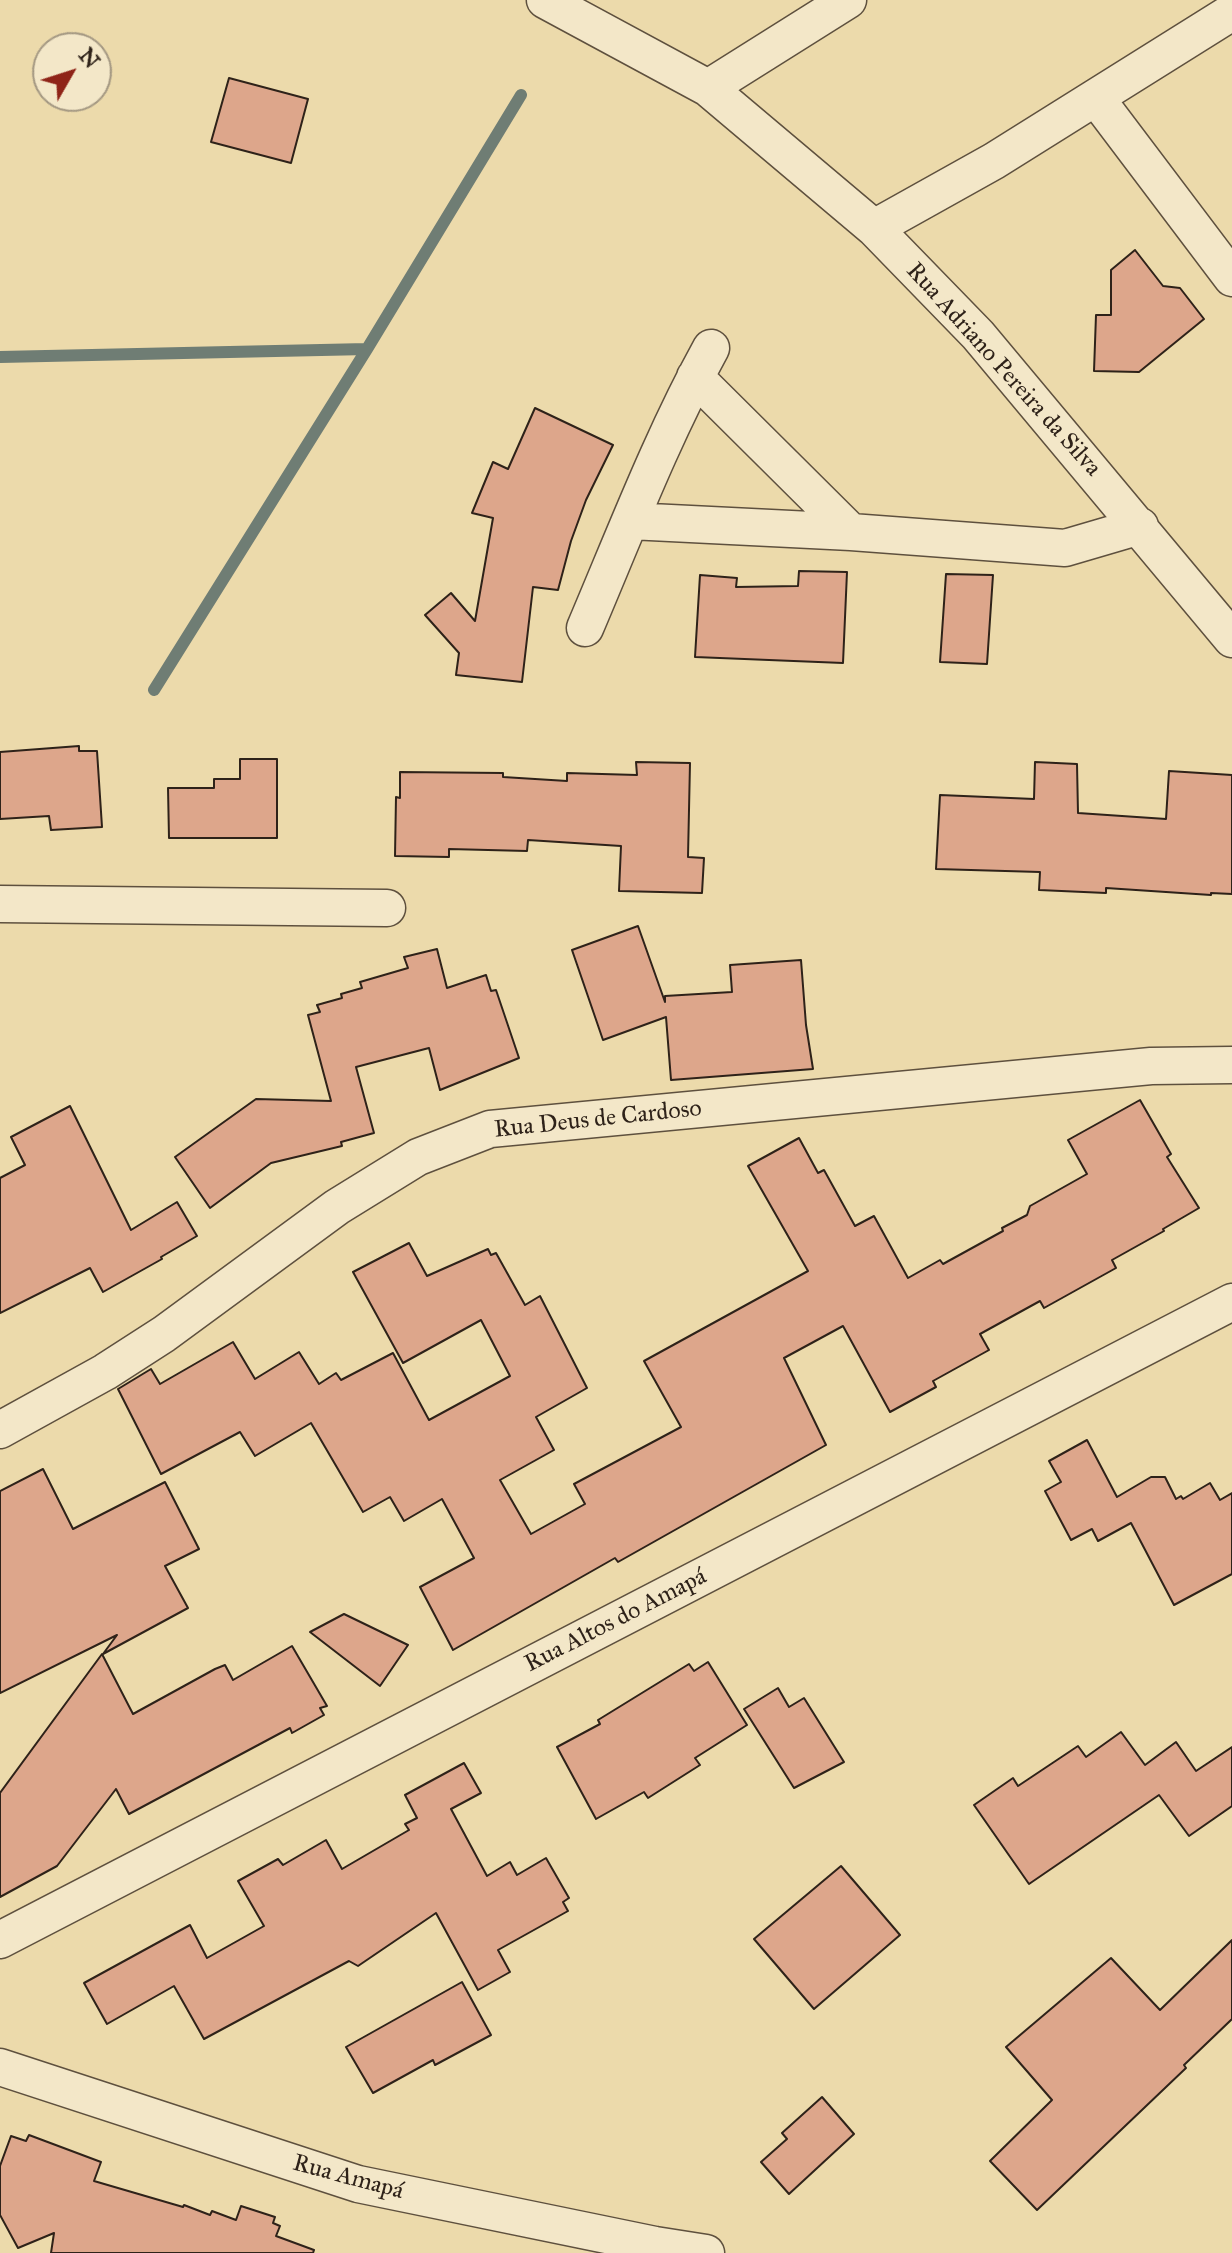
<!DOCTYPE html>
<meta charset="utf-8">
<style>
body{margin:0}
#map{position:relative;width:1232px;height:2253px;overflow:hidden;background:#ecdaab;font-family:"IM FELL Great Primer",serif}
canvas{display:block}
.north{position:absolute;left:32px;top:32px;width:80px;height:80px;box-sizing:border-box;background:#f3e7c8;border:2px solid #a49882;border-radius:50%;rotate:51deg;font-size:22px;font-weight:700;line-height:32px;text-align:center;color:#2e2219}
.north::after{content:'';display:block;margin:auto;width:28px;height:36px;background:#8f2418;clip-path:polygon(50% 0,100% 100%,50% 72%,0 100%)}
</style>
<div id="map">
<canvas width="1232" height="2253"></canvas>
<div class="north">N</div>
</div>
<script>
const c = document.querySelector('canvas').getContext('2d');
c.lineJoin = 'round';
function stroke(path, color, width, dash) { c.strokeStyle = color; c.lineWidth = width; c.lineCap = dash ? 'butt' : 'round'; c.setLineDash(dash || []); c.stroke(path); }
function fillPath(path, color) { c.fillStyle = color; c.fill(path, 'evenodd'); }
function write(font, color, halo, rows, align = 'center') {
  c.font = font + ' "IM FELL Great Primer",serif'; c.lineWidth = 8; c.setLineDash([]); c.textBaseline = 'middle'; c.strokeStyle = halo; c.fillStyle = color; for (const [text, x, y, turn = 0] of rows) {
    c.save(); c.translate(x, y); c.rotate((+turn || 0) * Math.PI / 180); c.textAlign = isNaN(turn) ? turn : align; if (halo) c.strokeText(text, 0, 0); c.fillText(text, 0, 0); c.restore();
  }
}
stroke(new Path2D(`
 M0,357l367,-8
 M154,690l213,-341 154,-254`), '#6f7d74', 12);
const building = new Path2D(`
 M229,78l79,21 -17,64 -80,-21z
 M1135,250l28,36 17,2 24,31 -65,53 -45,-1 2,-56h15v-45z
 M535,408l78,37 -27,55 -15,41 -13,49 -25,-3 -11,95 -66,-7 3,-22 -34,-38 26,-22 24,28 18,-103 -21,-5 21,-51 15,7z
 M799,571l48,1 -4,91 -148,-6 5,-82 37,3 -1,9 62,-1z
 M946,574l47,1 -6,89 -47,-2z
 M79,746v5h18l5,76 -51,3 -2,-14 -49,3v-67z
 M240,759h37v79h-108l-1,-50h46v-9h26z
 M636,762l54,1 -2,94 16,1 -2,35 -83,-2 2,-45 -93,-6 -1,11 -78,-2v8l-54,-1 1,-59 4,1v-26l103,1v4l64,4v-8l70,2z
 M1035,762l42,2 1,49 88,6 3,-48 63,4v119l-21,-1v2l-105,-7v5l-67,-3 1,-18 -104,-3 4,-74 94,4z
 M638,926l27,76v-6l67,-4 -2,-27 71,-5 5,65 7,44 -142,11 -5,-63 -63,23 -31,-90z
 M437,949l10,39 39,-13 5,16 5,-1 23,68 -79,32 -11,-42 -73,19 18,66 -33,9 1,4 -71,17 -61,45 -35,-51 81,-58 75,2 -23,-86 12,-3 -3,-7 25,-7 -1,-4 21,-6 -2,-6 48,-14 -4,-11z
 M1140,1100l31,54 -4,3 32,51 -36,21 1,2 -52,29 4,8 -72,40 -4,-7 -60,33 9,16 -56,31 3,6 -46,25 -47,-86 -59,32 42,87 -208,117 -3,-4 -162,92 -33,-63 54,-29 -32,-59 -38,22 -14,-24 -27,15 -52,-89 -56,33 -15,-24 -79,42 -43,-85 33,-20 9,15 73,-42 22,37 44,-27 20,32 17,-11 5,7 52,-27 36,67 81,-44 -29,-56 -78,43 -50,-91 56,-29 18,33 61,-27 3,6 5,-2 29,52 15,-9 47,92 -51,29 18,33 -54,30 31,54 54,-30 -11,-20 107,-57 -37,-66 164,-90 -60,-105 51,-28 19,35 6,-3 31,56 19,-10 34,62 32,-18 3,4 60,-33 -1,-3 25,-13 3,-9 57,-32 -19,-34z
 M70,1106l61,124 46,-28 20,34 -36,21 1,2 -59,33 -13,-24 -90,45v-135l25,-13 -14,-28z
 M1087,1440l30,57 34,-20h14l11,22 5,-3 2,3 27,-16 10,17 12,-7v81l-58,31 -43,-82 -33,18 -6,-12 -21,11 -26,-49 16,-9 -12,-21z
 M43,1469l30,60 92,-47 34,67 -34,17 23,42 -85,46 14,-19 -117,58v-202z
 M344,1614l64,31 -28,41 -70,-54z
 M292,1646l35,60 -7,2 4,7 -32,18 -2,-5 -161,86 -13,-25 -59,77 -57,31v-104l102,-139 31,60 82,-45 10,-4 8,15z
 M708,1662l39,63 -52,33 5,7 -52,33 -4,-6 -48,27 -39,-72 43,-23 -2,-4 91,-56 5,7z
 M778,1688l11,19 15,-9 40,64 -50,26 -50,-79z
 M1121,1732l24,33 31,-23 20,29 36,-24v59l-43,30 -30,-41 -130,89 -55,-79 39,-27 5,8 60,-40 8,11z
 M464,1763l17,30 -30,16 36,67 23,-14 7,13 29,-17 23,40 -6,4 5,9 -70,39 12,22 -32,18 -42,-77 -78,53 -9,-5 -145,78 -30,-53 -67,38 -23,-41 106,-58 17,33 57,-32 -26,-45 40,-22 5,6 43,-25 16,29 67,-39 -4,-6 12,-6 -12,-23z
 M841,1866l59,69 -86,74 -60,-70z
 M1232,1940v79l-48,46 2,3 -149,142 -47,-49 62,-61 -46,-53 105,-89 49,52z
 M462,1982l29,53 -56,30 -2,-5 -60,33 -27,-46z
 M822,2097l32,37 -65,60 -28,-32 26,-23 -5,-6z
 M29,2135l72,27 -7,19 89,26 1,-2 26,10 2,-4 24,9 5,-14 34,11 -2,6 7,3 -4,10 38,14 -1,3h-262l3,-20 -36,15 -18,-33v-49l11,-30 15,5z`);
fillPath(building, '#dda68b');
stroke(building, '#2e2219', 2);
const minor = new Path2D(`
 M545,0l163,88 166,140 104,107 254,304
 M708,88l140,-88
 M1096,98l136,180
 M874,228l120,-67 238,-149
 M695,377l156,155
 M630,521l221,11 214,16 75,-22
 M585,628c40,-94 77,-191 126,-280
 M0,904l387,4
 M0,1430l105,-58 59,-38 173,-127 81,-50 72,-28 661,-63 81,-1
 M0,1940l1232,-638
 M0,2067l358,117 297,61 51,8`);
stroke(minor, '#5e503e', 39);
stroke(minor, '#f3e7c8', 36);
write('24px', '#2e2219', '#f3e7c8', [
 ["Rua Adriano Pereira da Silva",1003,370,48],
 ["Rua Deus de Cardoso",598,1120,-6],
 ["Rua Altos do Amapá",616,1621,-27],
 ["Rua Amapá",348,2178,15]
]);
</script>
